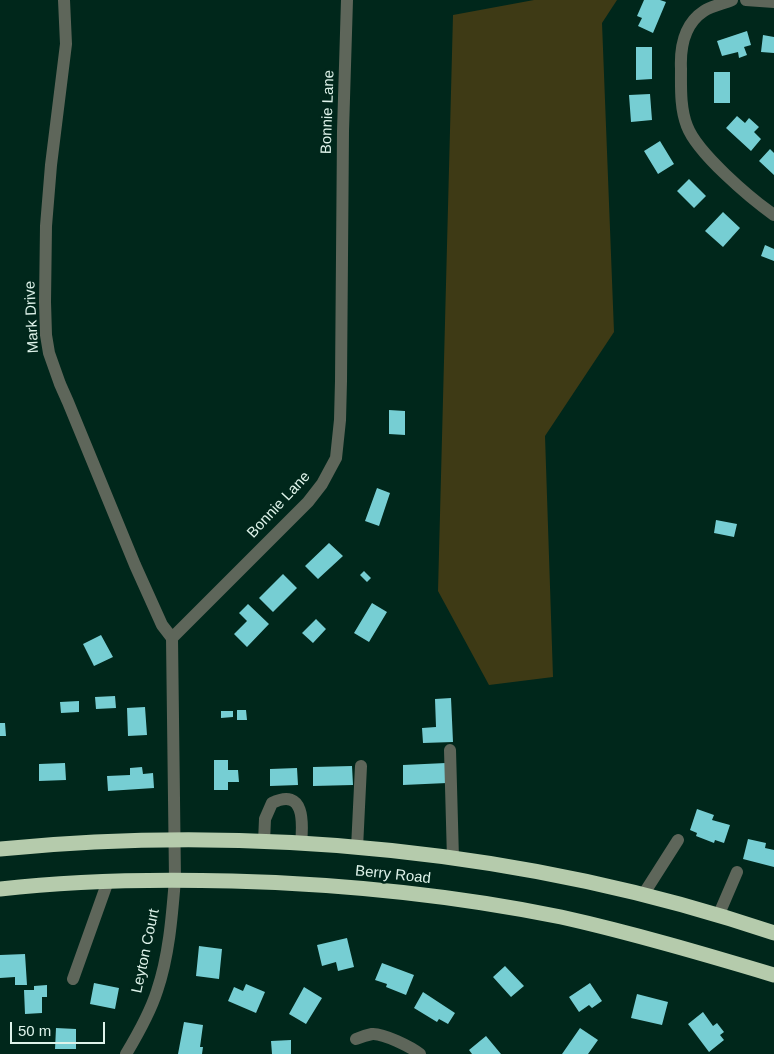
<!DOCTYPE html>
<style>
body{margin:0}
#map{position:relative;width:774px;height:1054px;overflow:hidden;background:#00271b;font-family:Arial,sans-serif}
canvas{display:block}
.scale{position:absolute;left:10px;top:1022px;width:95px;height:22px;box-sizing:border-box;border:2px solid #def3ea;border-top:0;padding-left:6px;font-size:15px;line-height:18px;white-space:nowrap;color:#def3ea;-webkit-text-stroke:4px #00271b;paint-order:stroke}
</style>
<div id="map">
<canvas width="774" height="1054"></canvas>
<div class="scale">50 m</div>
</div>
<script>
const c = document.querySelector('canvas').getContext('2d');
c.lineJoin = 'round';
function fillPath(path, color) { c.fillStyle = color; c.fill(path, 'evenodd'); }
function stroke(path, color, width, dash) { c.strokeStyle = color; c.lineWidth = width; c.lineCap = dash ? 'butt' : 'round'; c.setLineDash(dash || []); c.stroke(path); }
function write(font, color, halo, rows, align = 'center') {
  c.font = font + ' Arial,sans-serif'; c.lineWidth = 5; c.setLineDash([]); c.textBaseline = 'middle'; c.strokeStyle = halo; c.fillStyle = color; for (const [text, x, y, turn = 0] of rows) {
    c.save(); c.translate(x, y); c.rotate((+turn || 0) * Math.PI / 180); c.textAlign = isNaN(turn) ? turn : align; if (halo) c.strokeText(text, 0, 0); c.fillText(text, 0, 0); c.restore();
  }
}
fillPath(new Path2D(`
 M534,0h83l-15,23 12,309 -69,104 8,241 -64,8 -51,-94 15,-576z`), '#3e3a15');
fillPath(new Path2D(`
 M644,0h16l6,2 -13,31 -15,-7 4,-8 -5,-2z
 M747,31l4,14 -7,2 3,8 -8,3 -1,-6 -16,4 -5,-15z
 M763,35l11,2v16l-13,-1z
 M636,47h16v32l-16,1z
 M714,72h16v31h-16z
 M650,94l2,26 -21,2 -2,-27z
 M737,116l8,7 4,-5 10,9 -5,5 7,7 -10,12 -25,-23z
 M660,141l14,23 -16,10 -14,-23z
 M770,149l4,4v22l-15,-14z
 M689,179l17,17 -12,12 -17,-17z
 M723,212l17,16 -17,19 -18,-16z
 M765,245l9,4v12l-13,-5z
 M389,410l16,1v24l-16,-1z
 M377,488l13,5 -11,33 -14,-5z
 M716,520l21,4 -3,13 -20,-4z
 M329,543l14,13 -25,23 -13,-13z
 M364,571l7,7 -4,4 -7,-7z
 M283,574l14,14 -24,24 -14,-14z
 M372,603l15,9 -18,30 -15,-9z
 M248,604l21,20 -22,23 -13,-13 13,-13 -8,-8z
 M316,619l10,10 -13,14 -11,-10z
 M101,635l12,22 -19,9 -11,-22z
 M115,696l1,12 -20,1 -1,-12z
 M451,698l2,44 -30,1 -1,-15 14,-1 -1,-28z
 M79,701v11l-18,1 -1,-11z
 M145,707l2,28 -19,1 -1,-28z
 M237,710h9l1,10h-10z
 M221,711h12v6l-12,1z
 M0,723h5l1,13h-6z
 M214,760h14v10h10l1,12h-11v8h-14z
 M65,763l1,17 -27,1v-17z
 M446,763l1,20 -44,2v-20z
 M352,766l1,19 -40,1v-19z
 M142,767l1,7 10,-1 1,15 -46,3 -1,-15 23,-1v-7z
 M297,768l1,17 -28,1v-17z
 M697,809l17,6 -2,5 18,5 -6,18 -9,-3 -1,3 -18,-7 1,-3 -7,-3z
 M748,839l18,4 -1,5 9,2v17l-31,-8z
 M347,938l7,29 -16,4 -2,-9 -14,4 -5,-21z
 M199,946l23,3 -3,30 -23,-3z
 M25,954l2,31h-12v-8l-15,1v-23z
 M382,963l32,12 -8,20 -20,-8 1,-3 -12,-4z
 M505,966l19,20 -13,11 -18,-20z
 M94,983l25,5 -4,21 -25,-5z
 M590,983l12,18 -10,7 -3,-3 -10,7 -10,-15z
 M246,984l19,8 -9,21 -28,-12 6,-14 9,4z
 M47,985v12h-5v16l-17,1 -1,-24h10v-4z
 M304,987l18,11 -16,26 -17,-10z
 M423,992l32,21 -7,11 -9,-5 -2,3 -23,-14z
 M637,994l31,8 -6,23 -31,-7z
 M703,1012l10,14 4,-3 7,9 -4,3 4,5 -15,12 -21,-28z
 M184,1022l19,3 -3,22h3l-1,7h-24z
 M56,1028l20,1v20h-21z
 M580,1028l18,12 -10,14h-26z
 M486,1036l15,18h-29l-3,-4z
 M291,1040v14h-19l-1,-13z`), '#76ced3');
stroke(new Path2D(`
 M64,0l2,44 -15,121 -5,61 -1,76 1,33 3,18 11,31 8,18 67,163 27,60 10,13
 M732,0c-9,4 -20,6 -28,11 -20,13 -24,36 -23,58 0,18 -1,39 6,57 10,27 63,72 87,89
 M746,0l28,2
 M450,750l3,109
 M264,842l1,-23 7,-16c33,-16 31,20 29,41
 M357,848l4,-82
 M643,895l35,-55
 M719,914l18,-42
 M73,979l35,-98
 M356,1039c5,-2 11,-4 16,-5 11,-1 39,13 48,20
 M126,1054c12,-20 24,-41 31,-63 12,-35 15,-75 18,-112l-3,-241 136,-136 14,-18 14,-26 4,-38 1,-39 2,-250 4,-131`), '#5e665a', 12);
stroke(new Path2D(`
 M0,849c257,-25 529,1 774,84
 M0,889c77,-9 155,-10 232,-8 110,3 221,14 329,36 72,16 143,37 213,58`), '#b5cbac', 15);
write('15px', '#def3ea', '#00271b', [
 ["Bonnie Lane",328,112,-88],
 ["Mark Drive",32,317,-93],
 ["Bonnie Lane",279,505,-47],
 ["Berry Road",393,875,6],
 ["Leyton Court",146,951,-78]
]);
</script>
